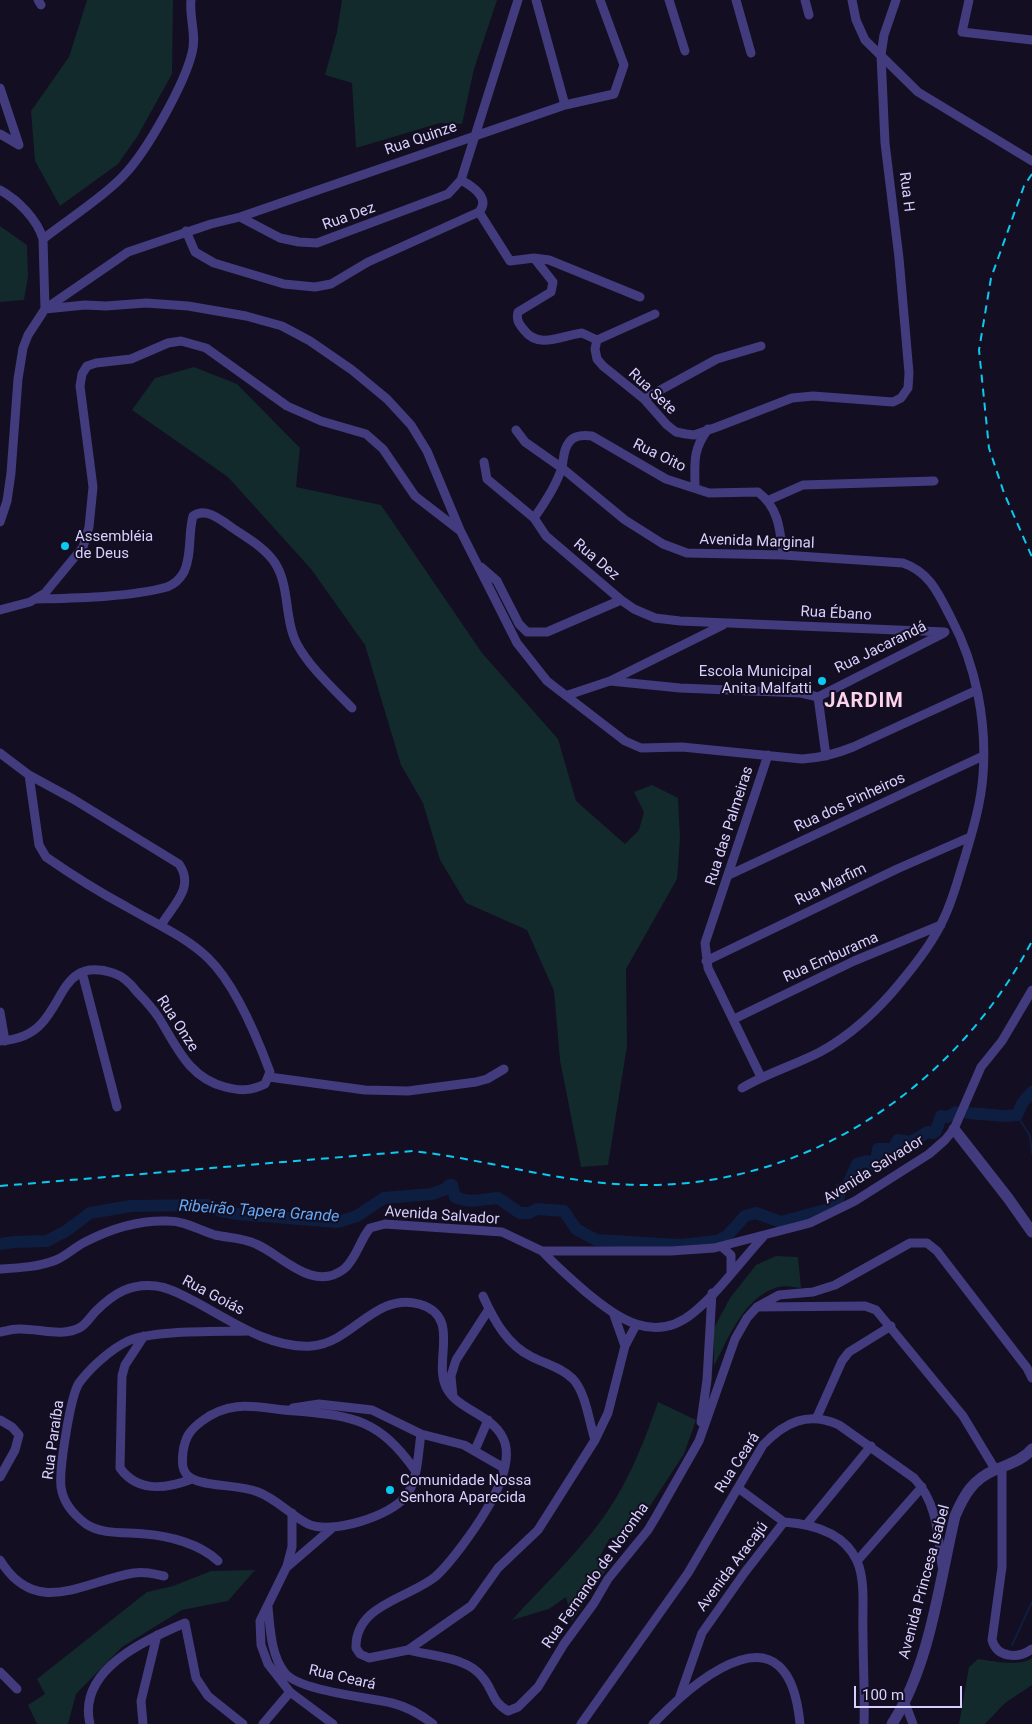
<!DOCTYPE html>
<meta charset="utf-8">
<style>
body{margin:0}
#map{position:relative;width:1032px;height:1724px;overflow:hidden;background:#130e21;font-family:Roboto,sans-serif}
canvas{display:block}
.scale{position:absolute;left:854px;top:1686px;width:108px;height:22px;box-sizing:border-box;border:2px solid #d8d0fd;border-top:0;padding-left:6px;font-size:15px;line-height:18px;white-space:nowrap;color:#d8d0fd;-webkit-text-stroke:4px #130e21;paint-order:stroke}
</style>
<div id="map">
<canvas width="1032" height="1724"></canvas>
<div class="scale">100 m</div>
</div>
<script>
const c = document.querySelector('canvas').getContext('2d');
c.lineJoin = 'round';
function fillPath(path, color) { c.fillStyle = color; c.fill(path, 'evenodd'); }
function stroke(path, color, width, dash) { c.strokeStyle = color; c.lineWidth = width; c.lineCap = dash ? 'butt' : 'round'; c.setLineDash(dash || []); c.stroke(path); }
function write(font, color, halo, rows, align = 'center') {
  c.font = font + ' Roboto,sans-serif'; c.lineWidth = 4; c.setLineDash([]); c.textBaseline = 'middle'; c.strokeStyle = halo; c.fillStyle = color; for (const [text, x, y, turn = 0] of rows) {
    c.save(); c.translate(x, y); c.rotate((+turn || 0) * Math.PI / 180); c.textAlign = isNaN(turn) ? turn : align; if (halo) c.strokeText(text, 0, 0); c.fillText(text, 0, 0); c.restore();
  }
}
fillPath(new Path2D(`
 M87,0h86l-1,74 -35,63 -19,27 -58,42 -25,-45 -4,-50 38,-54z
 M342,0h155l-23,69 -12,55 -22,-1 -84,25 -4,-65 -27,-8 12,-43z
 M0,226l27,19 1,31 -4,24 -24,2z
 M194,367l43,17 63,64 -4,39 85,18 101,148 76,86 18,62 49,43 14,-14 5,-18 -10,-20 18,-7 26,13 2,40 -3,41 -51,90 1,77 -19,119 -27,2 -21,-107 -6,-69 -27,-61 -61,-27 -26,-43 -17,-57 -22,-38 -36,-120 -54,-76 -83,-92 -96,-67 23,-32z
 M776,1256l22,1 3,31c-7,-1 -16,-3 -23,-1 -34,10 -49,50 -64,79v-38l16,-30 26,-33z
 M658,1402l38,18 -12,34 -53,81 -21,3 -10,18 8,11 -36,54 -6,-24 -17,12 -37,11c29,-32 62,-63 88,-98 27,-36 43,-77 58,-120z
 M255,1570l-27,31 -46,9 -60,37 -46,47 -8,30h-31l-9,-19 17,-11 -8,-15 110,-87 26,-6 38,-15z
 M1032,1658v27l-27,18 -20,21h-26l10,-57 9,-8c13,2 44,8 54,-1z`), '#122a2b');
stroke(new Path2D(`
 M1017,1115l13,21 2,17
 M1012,1645l20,-43`), '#0e1e41', 2);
stroke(new Path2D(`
 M968,1113l37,3 12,-1 6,-13 9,-10
 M0,1244l14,-2 33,-1 19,-10 24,-18 41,-7 77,-1 13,6 17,3 100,8 19,-6 27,-18 48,-4 14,-5 3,-4h3l3,12c16,7 27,2 43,1l22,15h9l8,-4 27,2 12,18 20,11 85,5 36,-4 10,-5 18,-20 11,-3 25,9 55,-15 5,-18 6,-2 10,-23 10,-3 6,4 3,-3 2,-13h15l5,-9 12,2 18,-10 5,1 3,-2 5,-15 7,1 8,-5`), '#0e1e41', 12);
stroke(new Path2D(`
 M38,0l3,5
 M536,0l29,105
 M669,0l16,51
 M736,0l15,53
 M805,0l4,15
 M852,0l4,20 9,20 53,52 114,69
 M969,0l-7,32 70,8
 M0,88l19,57
 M0,134l19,11
 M0,190c18,10 37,29 43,49l2,70
 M479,212l31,49 24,-3 19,24 -2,10 -33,20c-2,8 1,12 6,18 15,20 39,5 58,3l15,7
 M240,217l325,-112 49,-11 10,-29 -24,-65
 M186,231l9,21 19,11 70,21 31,3 16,-3 37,-22 111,-50c12,-14 -7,-26 -18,-32
 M43,239c24,-19 62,-43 81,-64 23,-24 60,-90 68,-122 5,-18 -3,-35 -1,-53
 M534,258l15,2 91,37
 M45,309l40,-4 21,1 40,-3 42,3 58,10 36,10 28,15 42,29 35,29 24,26 16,26 33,79 57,113 30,38 78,60 16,7 41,-1 120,12c19,-1 34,-5 51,-12l124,-57
 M597,340l-2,9 2,10 6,7 41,33 23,26 9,7 10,2 8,1 23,-8 75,-29 21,-2 80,6 8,-4 7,-10 1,-15 -10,-115 -14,-115 -4,-88 3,-20 12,-35
 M597,340l58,-26
 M644,399l73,-40 44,-13
 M516,430l9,12 37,26 63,52 38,24 24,9 96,2 120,8c27,9 36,32 48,55 25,47 36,104 32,157 -2,29 -11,58 -19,85 -7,22 -12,44 -23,64 -10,21 -26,41 -41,59 -21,26 -50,53 -80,69 -25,13 -53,21 -78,36
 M484,462l3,17 47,39 12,18 75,64 13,9 21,9 25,3 265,11
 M695,488c0,-26 -3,-37 13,-59
 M769,500l34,-15 131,-4
 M534,518c10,-14 23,-34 28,-51 2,-9 1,-18 8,-26 5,-6 14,-6 22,-5l74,43 43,14 49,-1c21,16 22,38 25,63
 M0,522l7,-21 4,-28 7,-94 5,-31 5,-13 17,-26 83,-57 83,-28 29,-7 40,21 19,4 18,1 131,-49 13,-14 57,-180
 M481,567l16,14 22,43 8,8h20l74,-32
 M38,599c38,-1 93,-2 129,-12 8,-3 13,-8 17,-15 8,-17 4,-38 9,-56 12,-8 24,1 34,8 16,12 37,22 48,39 15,23 9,56 22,81 13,24 36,44 55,64
 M0,610l30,-8 15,-9 38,-46 6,-20 4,-40 -13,-101 2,-12 5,-8 9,-3 35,-4 37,-16 13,-2 25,7 81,58 34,15 45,13 17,15 32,47 44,34
 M610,681l70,7 121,5 17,4 126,-64
 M568,695l42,-14 113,-56
 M818,697l8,59
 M0,753l29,22 44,24 106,65c16,23 -5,40 -18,61
 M729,875l254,-119
 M706,961l191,-92 73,-32
 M82,972l35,135
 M0,1012l5,29
 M734,1019l120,-58 87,-36
 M0,1041c15,-1 31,-6 41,-17 24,-25 24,-66 72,-51 10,3 18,11 24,19 8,8 16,17 22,26 18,29 30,60 66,69 15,4 26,4 40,-3l5,-12c-13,-35 -35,-88 -62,-114 -23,-22 -54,-35 -81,-51 -28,-15 -55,-32 -81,-50l-7,-12 -10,-70
 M269,1077l96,13 43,1 68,-9 11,-3 17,-10
 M761,1077l-53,-109 -3,-25 63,-188
 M722,1247l9,8v17
 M542,1251c14,15 29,28 45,42 31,25 67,52 106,20 26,-21 47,-51 70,-76
 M0,1269c18,-1 39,-2 56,-9 10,-4 19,-13 29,-18 25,-13 55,-22 83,-21 17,0 31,9 47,14 14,3 28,3 41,9 26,11 57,49 88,25 12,-10 16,-29 26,-41l15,-4 117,8 40,19h129l43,-3 96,-25 45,-22 74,-47 16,-14 9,-11 27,-62 21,-26 30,-51
 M483,1296c11,24 24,49 49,61 14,7 30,11 41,22 13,14 16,43 22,61
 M757,1307l108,-1 11,4 87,106 32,53
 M614,1315l11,31
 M0,1332c6,-1 12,-3 18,-3 20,-1 44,9 63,-2 6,-4 10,-11 15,-16 18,-18 35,-28 60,-25 15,2 26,9 38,15 36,19 75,48 118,45 40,-3 63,-54 107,-42 43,12 14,56 27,83 12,25 50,27 59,56 6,21 -9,51 -20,69 -10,17 -35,52 -50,65 -28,22 -80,28 -79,71l4,6 9,4 39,-8 63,-44 27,-38 40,-38 57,-90 13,-27 17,-67 11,-21
 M144,1336l-19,29 -3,11 -2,92c18,25 46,21 72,11
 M453,1397l-2,-21 5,-16 33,-51
 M293,1408l26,-4 53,6 49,24 43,11 40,23
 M817,1417l25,-56 7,-9 42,-26
 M0,1420l12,7 7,8 -4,15 -15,27
 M701,1422l6,-42 5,-87
 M475,1450l13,-30
 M1002,1467v100l-10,73c5,18 26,19 40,9
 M415,1470c-36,-50 -60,-54 -119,-59 -36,-2 -62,-14 -94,10 -12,9 -17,16 -19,31 -1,10 -2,20 8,26 14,9 47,6 67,14 19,7 32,23 50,32 23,11 83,-8 98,-28 12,-15 12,-43 15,-62
 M738,1488l46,34
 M292,1513v34l-5,19 -27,55 1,24 7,19 22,28 43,32
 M806,1525l65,-79
 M0,1560c36,59 84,21 134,13 11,-2 20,1 30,3
 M218,1561c-18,-17 -48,-25 -73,-27 -19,-2 -43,1 -59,-10 -12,-9 -23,-22 -25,-37 -2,-17 9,-90 18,-104 11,-15 32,-34 49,-42 25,-11 89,-9 120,-10
 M857,1561l65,-74
 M288,1566l43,-37
 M268,1607c2,21 3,49 17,66 15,18 82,24 107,30 16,4 28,11 41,21
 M408,1650c23,6 60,7 75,28 11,13 8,23 25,33l10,-4 20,-20 26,-43 30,-41 14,-24 40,-49 9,-15 42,-74 36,-102 12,-21 10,-11 22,-12 34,-3 22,-7 75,-42h17l10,8 90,117 5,10
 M0,1672l17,17
 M680,1696l22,-63 43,-61 39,-50c28,2 60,10 73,39 9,20 5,50 6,72 0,30 2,61 1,91
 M905,1703l8,21
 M90,1724c-13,-54 55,-84 95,-101l11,55 12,18 35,28
 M143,1724l-2,-23 16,-66
 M263,1724l27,-32
 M581,1724l107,-151 75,-128c22,-23 45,-34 76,-20l75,53c23,24 24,57 28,88
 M653,1724c47,-49 136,-121 147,0`), '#423b7e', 9);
stroke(new Path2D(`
 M954,1129l54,69 24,34
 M892,1724c38,-59 47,-140 63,-208 9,-21 18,-37 40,-46 13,-6 27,-9 37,-21`), '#423b7e', 11);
stroke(new Path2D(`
 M1032,174l-8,12 -33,92 -12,72 10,98 15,45 28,64
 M0,1186l413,-35c78,9 153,34 231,34 166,1 313,-100 388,-244`), '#0bcaef', 2, [8, 6]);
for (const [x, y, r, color] of [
 [65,546,5,"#0bcaef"],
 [822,681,5,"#0bcaef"],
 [390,1490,5,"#0bcaef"]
]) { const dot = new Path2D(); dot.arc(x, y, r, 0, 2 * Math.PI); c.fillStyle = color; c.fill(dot); stroke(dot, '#130e21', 2); }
write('15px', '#d8d0fd', '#130e21', [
 ["Rua Quinze",421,139,-19],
 ["Rua H",906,192,83],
 ["Rua Dez",349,217,-20],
 ["Rua Sete",652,392,43],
 ["Rua Oito",659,456,26],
 ["Avenida Marginal",757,542,2],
 ["Rua Dez",596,560,40],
 ["Rua Ébano",836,614,3],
 ["Rua Jacarandá",881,648,-26],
 ["Rua dos Pinheiros",850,803,-25],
 ["Rua das Palmeiras",730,826,-72],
 ["Rua Marfim",831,885,-26],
 ["Rua Emburama",831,958,-24],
 ["Rua Onze",177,1024,57],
 ["Avenida Salvador",874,1170,-32],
 ["Avenida Salvador",442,1216,4],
 ["Rua Goiás",213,1296,28],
 ["Rua Paraíba",54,1440,-82],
 ["Rua Ceará",738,1463,-57],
 ["Avenida Aracajú",733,1567,-53],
 ["Rua Fernando de Noronha",596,1576,-55],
 ["Avenida Princesa Isabel",925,1582,-75],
 ["Rua Ceará",342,1678,13]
]);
write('15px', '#d8d0fd', '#130e21', [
 ["Assembléia",75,537],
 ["de Deus",75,554],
 ["Escola Municipal",812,672,"right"],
 ["Anita Malfatti",812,689,"right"],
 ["Comunidade Nossa",400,1481],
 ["Senhora Aparecida",400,1498]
], 'left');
write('italic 16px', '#63aaf8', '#130e21', [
 ["Ribeirão Tapera Grande",259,1212,4]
]);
c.letterSpacing = '1px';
write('bold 20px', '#fdd2eb', '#130e21', [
 ["JARDIM",864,702]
]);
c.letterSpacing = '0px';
</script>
